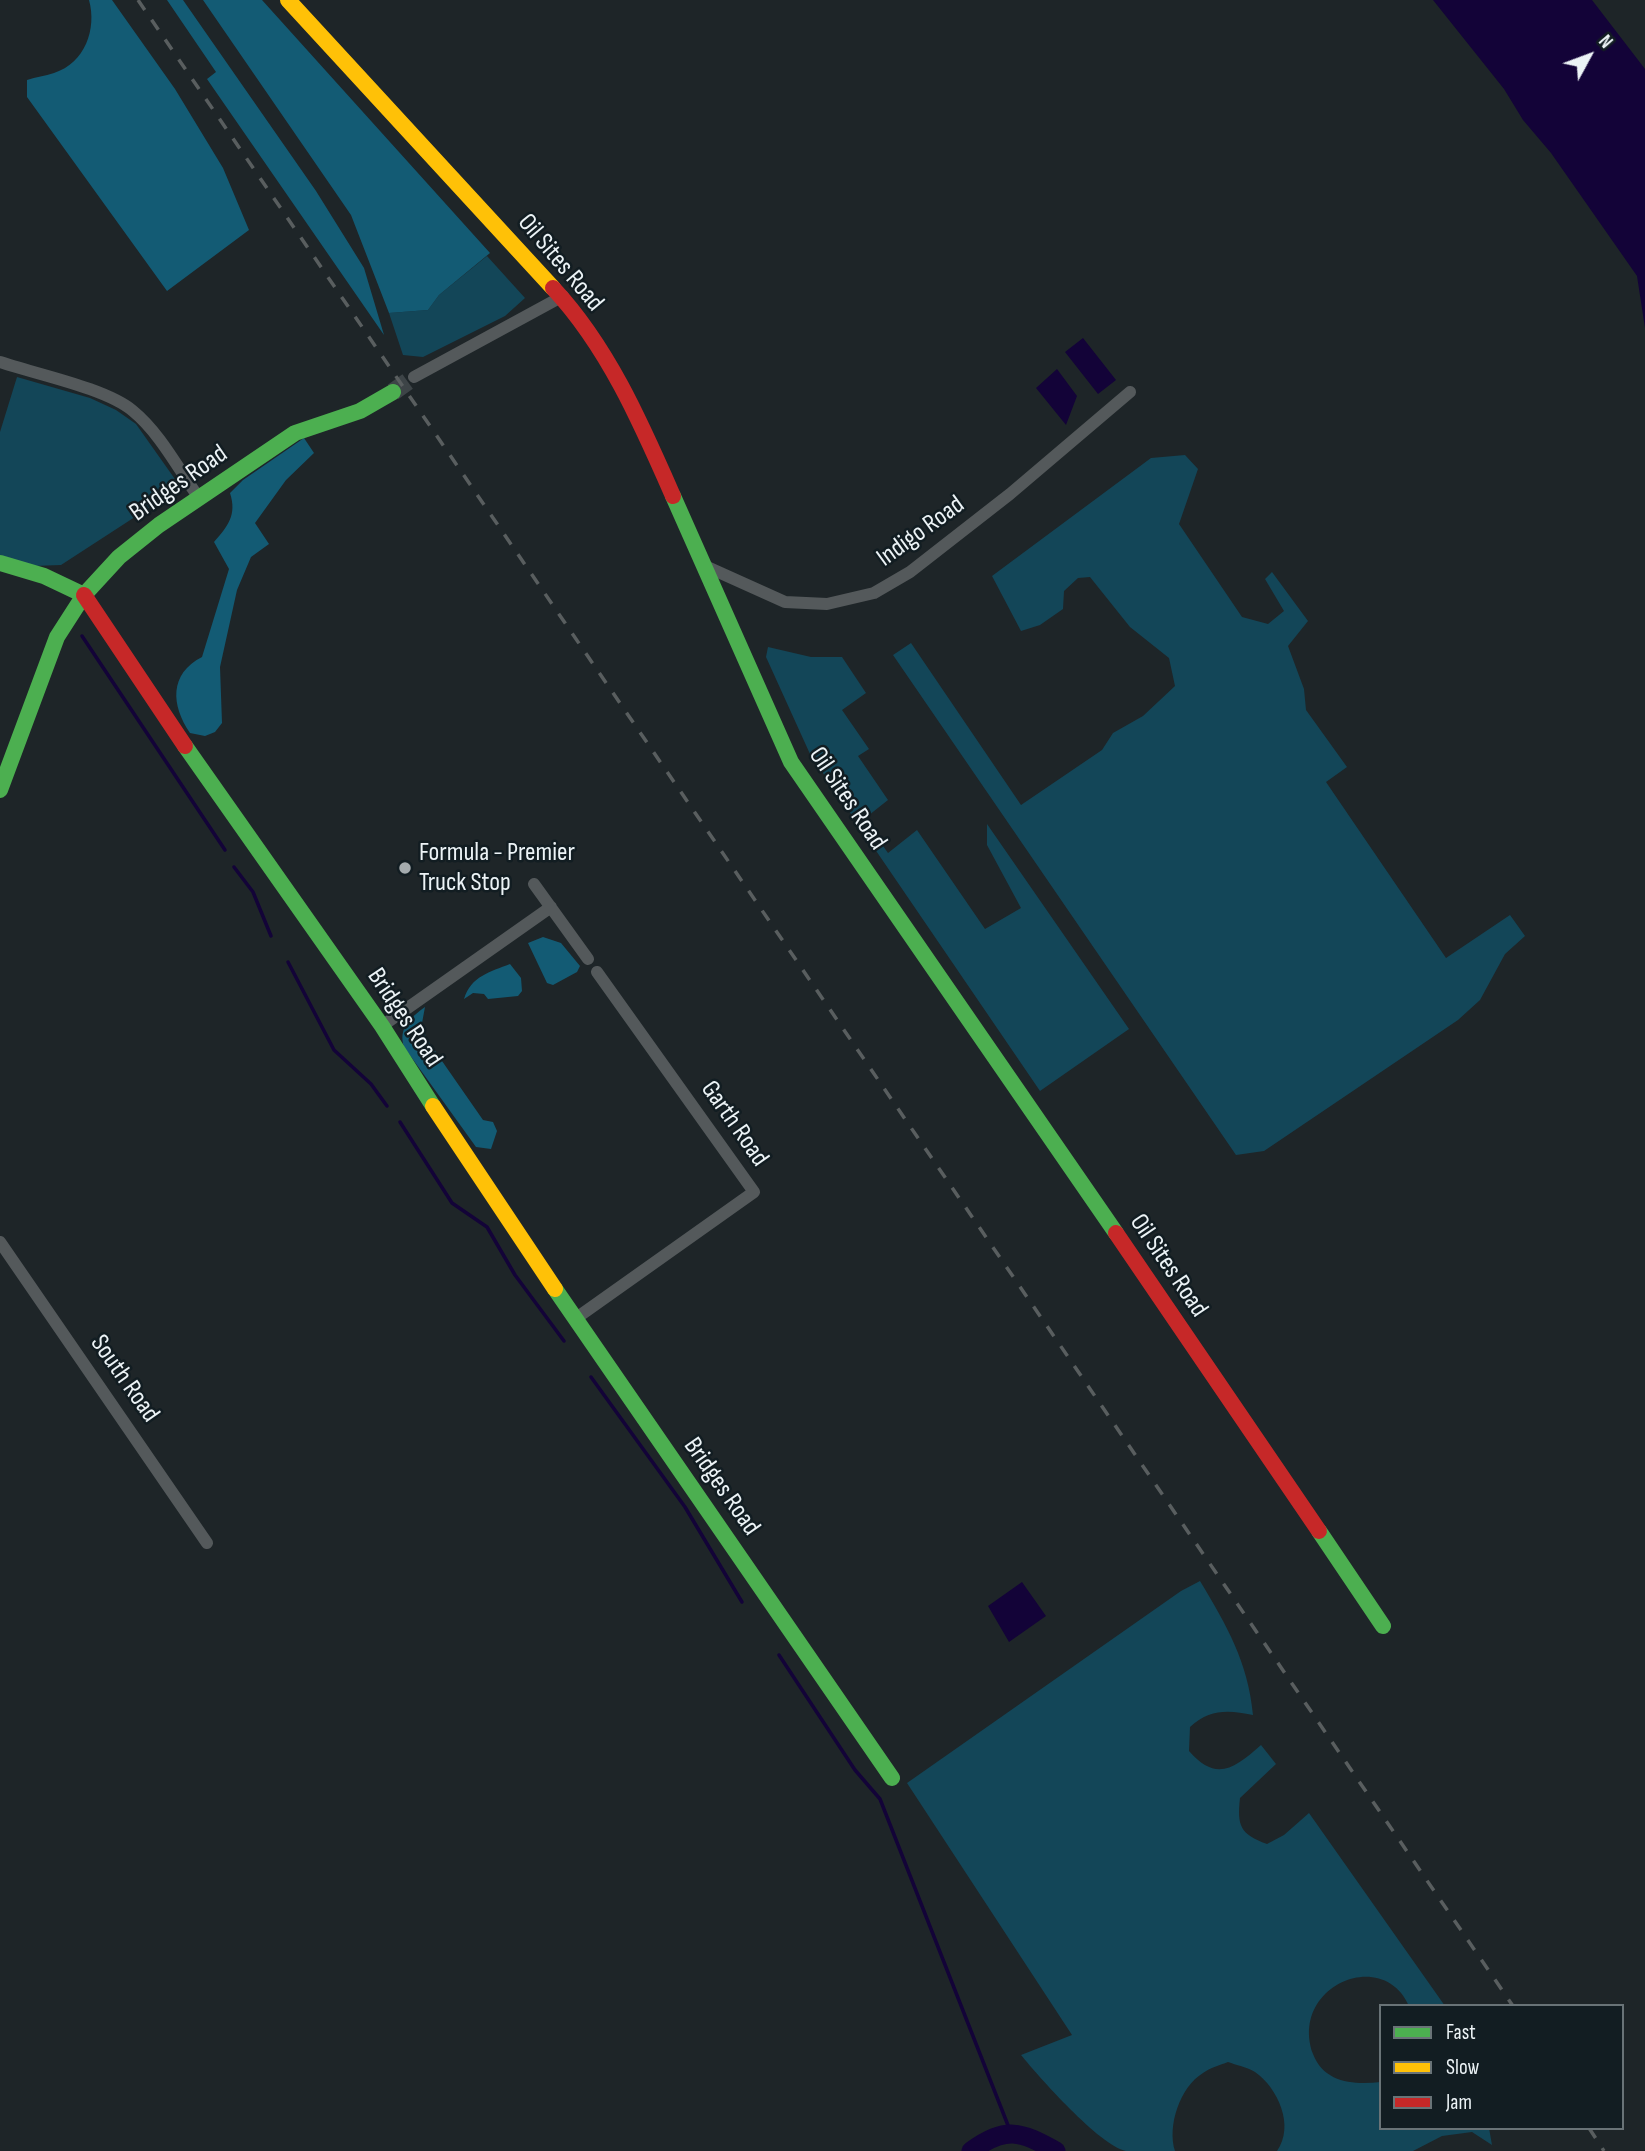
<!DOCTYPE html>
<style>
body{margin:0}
#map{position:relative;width:1645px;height:2151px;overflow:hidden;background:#1e2528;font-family:"Sofia Sans Condensed",sans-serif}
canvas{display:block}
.legend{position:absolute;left:1379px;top:2004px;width:245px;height:126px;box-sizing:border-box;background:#121d22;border:2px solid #697377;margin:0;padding:9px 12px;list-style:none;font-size:21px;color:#ecf3f6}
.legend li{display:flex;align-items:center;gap:14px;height:35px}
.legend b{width:35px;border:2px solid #697377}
.north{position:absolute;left:1554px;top:21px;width:70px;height:70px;-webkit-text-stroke:5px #121d22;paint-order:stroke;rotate:49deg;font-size:19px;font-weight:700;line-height:28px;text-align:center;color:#ecf3f6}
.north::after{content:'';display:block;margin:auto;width:24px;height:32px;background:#ecf3f6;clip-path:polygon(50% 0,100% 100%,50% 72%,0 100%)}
</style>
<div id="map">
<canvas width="1645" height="2151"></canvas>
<ul class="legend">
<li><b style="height:9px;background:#4caf50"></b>Fast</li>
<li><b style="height:9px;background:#ffc107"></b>Slow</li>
<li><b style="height:9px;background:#c62828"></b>Jam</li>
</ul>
<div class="north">N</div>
</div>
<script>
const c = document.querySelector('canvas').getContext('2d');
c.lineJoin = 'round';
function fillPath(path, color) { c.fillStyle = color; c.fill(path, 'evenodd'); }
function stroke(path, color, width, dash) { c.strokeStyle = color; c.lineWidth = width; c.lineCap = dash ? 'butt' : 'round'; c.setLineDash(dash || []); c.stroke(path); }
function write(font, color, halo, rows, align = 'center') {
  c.font = font + ' "Sofia Sans Condensed",sans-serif'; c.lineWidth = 5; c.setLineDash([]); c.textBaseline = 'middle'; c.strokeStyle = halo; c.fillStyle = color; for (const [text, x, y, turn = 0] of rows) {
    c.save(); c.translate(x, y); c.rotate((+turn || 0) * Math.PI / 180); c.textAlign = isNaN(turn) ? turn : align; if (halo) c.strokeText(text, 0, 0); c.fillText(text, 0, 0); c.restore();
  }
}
fillPath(new Path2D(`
 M487,256l38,42 -20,18 -82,41 -20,-2 -14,-42 39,-3 11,-15z
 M17,377l73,21 26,12 20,14 41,58 1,7 -117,76 -28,1 -33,-11v-123z
 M1185,455l13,14 -19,55 63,93 26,7 16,-13 -19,-32 7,-7 36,49 -20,25 16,43 2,21 41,57 -21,15 120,176 64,-43 15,21 -20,18 -25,46 -22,20 -194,131 -28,4 -343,-500 18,-12 110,162 81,-55 11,-17 30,-17 32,-30 -6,-28 -39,-31 -40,-50 -12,1 -14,13 -1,18 -23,16 -19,6 -29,-55 159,-118z
 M768,647l43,10h31l24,36 -24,17 27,39 -11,7 30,44 -24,19 24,34 29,-23 68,99 36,-21 -34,-63v-21l142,205 -89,62 -230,-337 -44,-97z
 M1200,1581c27,45 48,81 53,134 -25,-5 -43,-6 -63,12l-1,24c27,31 45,18 72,-6l15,19 -36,34c-3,28 0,36 27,46l17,-9 25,-22 136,193h-36c-26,-60 -120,-20 -96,48 11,29 41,31 68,28v46h108l3,17 -20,-13 -30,4 -29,15h-136c18,-25 1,-63 -22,-79 -8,-5 -19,-7 -27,-10 -8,3 -18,6 -25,11 -23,14 -36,53 -28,78 -15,0 -34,0 -49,0 -26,-5 -88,-75 -105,-96l51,-20 -165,-252 274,-192z`), '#134658');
fillPath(new Path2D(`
 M89,0h23l63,89 48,79 26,62 -82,61 -140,-194v-17c9,-3 18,-4 27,-7 31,-10 43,-44 35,-73z
 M167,0h16l133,191 48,77 20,67 -177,-256 9,-7z
 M203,0h59l228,253 -51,42 -11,15 -39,3 -38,-98z
 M304,438l10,15 -28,27 -31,43 14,21 -18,13 -14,33 -17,77 2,56 -7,9 -10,4 -15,-3c-19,-28 -21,-59 12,-76l27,-88 -15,-27c14,-16 23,-27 16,-49l13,-13z
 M543,937l18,6 19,23 -3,6 -24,13 -6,-2 -19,-40z
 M510,964l11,14 1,13 -4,5 -30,3 -4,-5 -11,-1 -9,6c7,-23 26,-27 46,-35z
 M425,1007l-3,16 4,15 57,82 10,2 4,9 -6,18 -15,-2 -72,-100c-6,-19 6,-29 21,-40z`), '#135b74');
fillPath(new Path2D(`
 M1433,0h159l53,69v259l-8,-52 -86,-123 -28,-33 -19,-31z
 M1083,338l33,42 -18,14 -33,-42z
 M1057,369l20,27 -11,29 -30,-37z
 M1022,1582l24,34 -37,26 -21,-36z`), '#130338');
stroke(new Path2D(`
 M82,636l143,214
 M234,867l19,25 18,44
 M288,962l46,88 37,34 16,22
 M400,1122l52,81 35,24 28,48 49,66
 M591,1377l94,130 57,95
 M779,1655l76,115 25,29 131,334`), '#130338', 3.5);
stroke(new Path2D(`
 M971,2151c35,-25 49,-20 85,0`), '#130338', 19);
stroke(new Path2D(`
 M393,392l21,-15`), '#3d4447', 18, [18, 9]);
stroke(new Path2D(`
 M0,362c35,12 106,26 133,49 27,22 46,59 66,87
 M414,377l149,-81
 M705,566l80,36 42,2 47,-11 36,-21 100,-78 120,-102
 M534,884l54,75
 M382,1026l169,-119
 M0,1242l207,301
 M575,1319l179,-127 -157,-220`), '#54595b', 12);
stroke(new Path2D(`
 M673,496l118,266 325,471
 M0,563l44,13 40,19
 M185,746l197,280 51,80
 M0,790l57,-153 27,-42 35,-38 40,-32 136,-92 65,-22 33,-19
 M555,1289l337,489
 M1319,1531l64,95`), '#4caf50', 16);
stroke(new Path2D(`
 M288,0l265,288
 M433,1106l122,183`), '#ffc107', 16);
stroke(new Path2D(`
 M553,288c55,59 88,135 120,208
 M84,595l101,151
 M1116,1233l203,298`), '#c62828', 16);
stroke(new Path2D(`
 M138,0l1375,2006
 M1589,2128l15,23`), '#595e5f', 3.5, [12, 12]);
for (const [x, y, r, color] of [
 [405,868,7,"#a4abae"]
]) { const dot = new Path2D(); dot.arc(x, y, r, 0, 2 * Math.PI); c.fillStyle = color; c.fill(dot); stroke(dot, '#121d22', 2.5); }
write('26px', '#ecf3f6', '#121d22', [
 ["Oil Sites Road",560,263,50],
 ["Bridges Road",179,484,-35],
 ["Indigo Road",921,532,-36],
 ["Oil Sites Road",847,799,56],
 ["Bridges Road",404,1018,56],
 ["Garth Road",734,1124,55],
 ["Oil Sites Road",1168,1266,56],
 ["South Road",124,1379,55],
 ["Bridges Road",721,1487,55]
]);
write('26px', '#ecf3f6', '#121d22', [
 ["Formula - Premier",419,853],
 ["Truck Stop",419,883]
], 'left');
</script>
